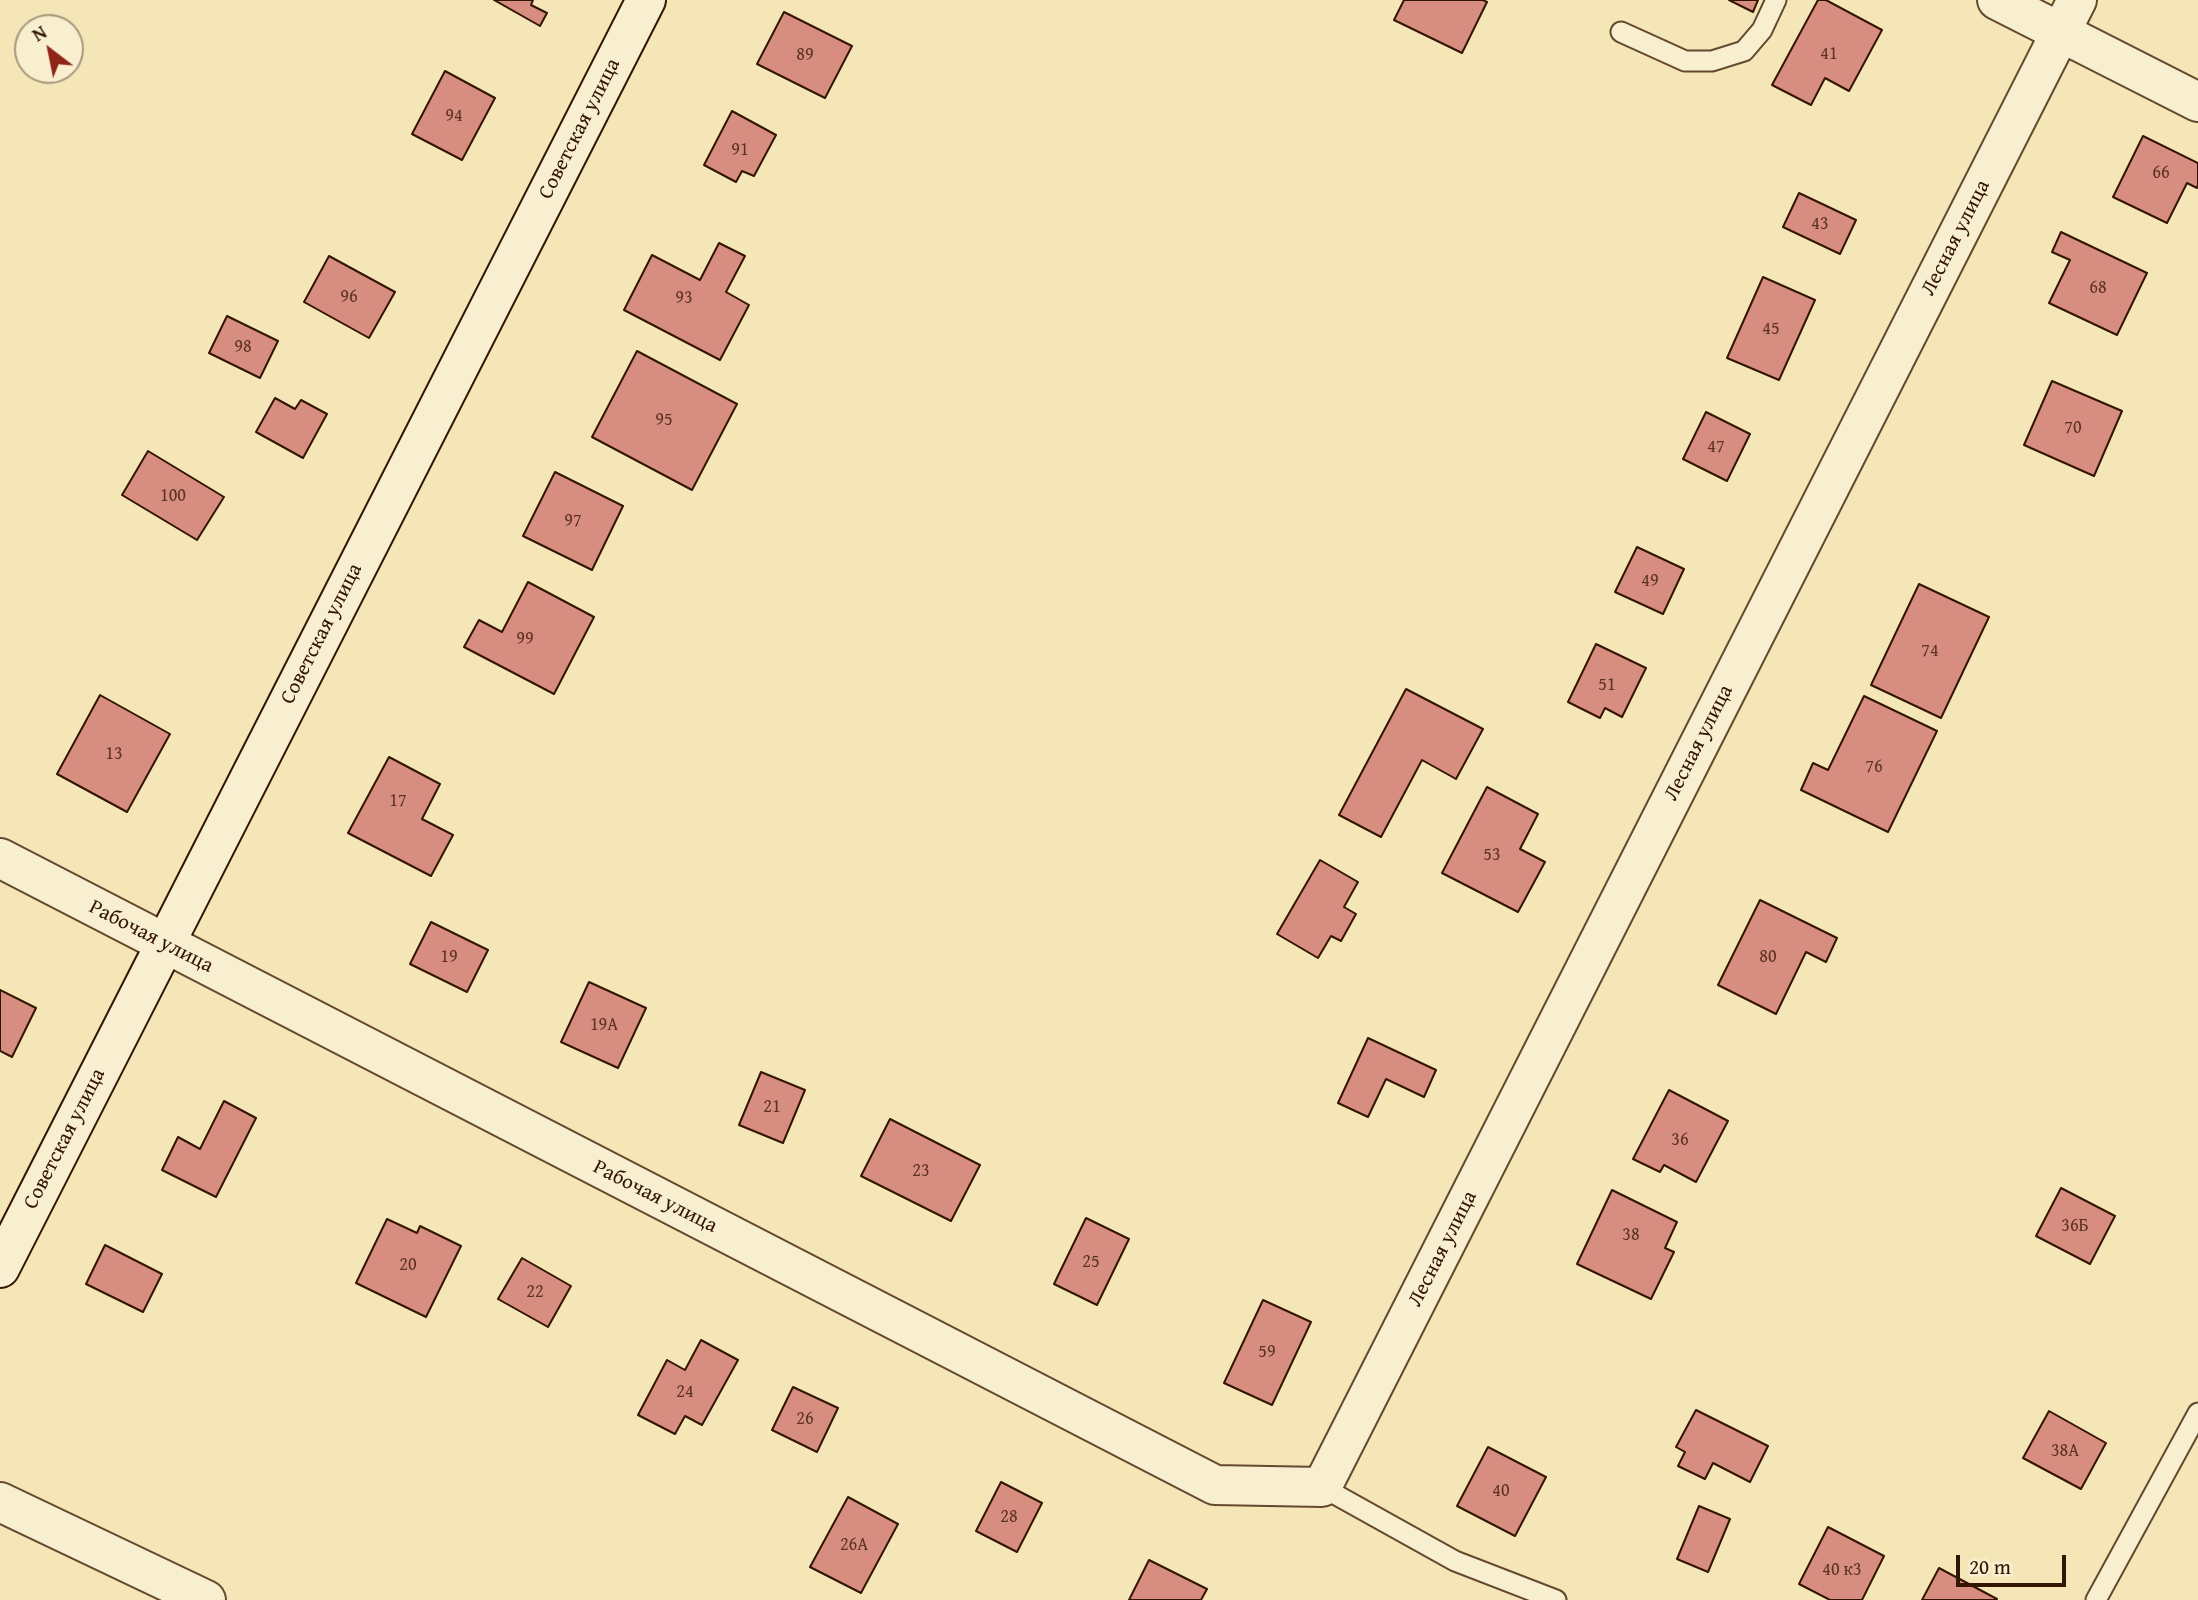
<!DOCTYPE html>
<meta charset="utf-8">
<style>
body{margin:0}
#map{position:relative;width:2198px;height:1600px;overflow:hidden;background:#f5e6b7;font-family:"Gentium Book Plus",serif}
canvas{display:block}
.north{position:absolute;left:14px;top:14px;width:70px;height:70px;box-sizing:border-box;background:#f8efd0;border:2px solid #a9987d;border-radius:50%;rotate:328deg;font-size:19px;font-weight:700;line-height:28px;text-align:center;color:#331501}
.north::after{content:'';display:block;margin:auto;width:24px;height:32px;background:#8f2418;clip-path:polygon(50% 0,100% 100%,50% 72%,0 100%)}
.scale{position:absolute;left:1956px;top:1555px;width:110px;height:32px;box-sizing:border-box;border:4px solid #331501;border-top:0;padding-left:9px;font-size:21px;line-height:24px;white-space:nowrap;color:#331501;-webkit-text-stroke:5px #f8efd0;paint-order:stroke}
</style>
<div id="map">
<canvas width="2198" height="1600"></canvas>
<div class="north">N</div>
<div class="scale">20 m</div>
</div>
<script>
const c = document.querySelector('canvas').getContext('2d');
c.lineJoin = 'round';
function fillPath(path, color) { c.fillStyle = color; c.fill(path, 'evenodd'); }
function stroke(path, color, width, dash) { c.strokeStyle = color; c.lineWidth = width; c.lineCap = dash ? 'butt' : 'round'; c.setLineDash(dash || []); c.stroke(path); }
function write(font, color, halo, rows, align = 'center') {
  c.font = font + ' "Gentium Book Plus",serif'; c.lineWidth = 5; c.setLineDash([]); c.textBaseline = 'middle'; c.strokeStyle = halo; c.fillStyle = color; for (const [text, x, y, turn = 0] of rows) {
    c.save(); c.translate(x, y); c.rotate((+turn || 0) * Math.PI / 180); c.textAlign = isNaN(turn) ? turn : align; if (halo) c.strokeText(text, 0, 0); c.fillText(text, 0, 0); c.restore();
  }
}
const building = new Path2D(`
 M494,0h39l-2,5 16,8 -7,13z
 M1404,0h79l4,2 -25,51 -68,-33z
 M1729,0h29l-5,12z
 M1818,0h8l56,30 -33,61 -24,-13 -14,27 -39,-20z
 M784,12l68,34 -27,52 -68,-34z
 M445,71l50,27 -33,62 -50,-26z
 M732,111l44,24 -22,41 -12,-5 -6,11 -32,-17z
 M2143,136l55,27v22l-1,3 -10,-5 -20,40 -54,-26z
 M1799,193l57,27 -16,34 -57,-27z
 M2061,232l86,41 -30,62 -68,-32 21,-43 -18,-8z
 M719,243l26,13 -19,36 23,13 -29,55 -96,-50 28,-55 48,25z
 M329,256l66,36 -26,46 -65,-36z
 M1763,277l52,23 -36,80 -52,-22z
 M227,316l51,25 -18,37 -51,-25z
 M637,351l100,53 -45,86 -100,-53z
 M2052,381l70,30 -28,65 -70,-31z
 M275,398l20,11 6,-9 26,14 -24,44 -47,-26z
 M1706,412l44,22 -23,47 -44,-22z
 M148,451l76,46 -27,43 -75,-45z
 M555,472l68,34 -31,64 -69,-34z
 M1637,547l47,22 -21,45 -48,-22z
 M528,582l66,35 -40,77 -90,-47 15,-27 23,12z
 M1919,584l70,33 -48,101 -70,-33z
 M1596,644l50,24 -24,49 -17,-9 -5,10 -32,-16z
 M1406,689l77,40 -27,50 -34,-19 -41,77 -42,-22z
 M100,695l70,39 -43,78 -70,-38z
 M1864,696l73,35 -49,101 -87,-42 12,-27 15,7z
 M389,757l51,27 -18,35 31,16 -22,41 -83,-43z
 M1487,787l51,27 -18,35 25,13 -27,50 -76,-39z
 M1320,860l38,22 -14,25 12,7 -15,27 -10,-5 -13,22 -41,-24z
 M1760,900l77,38 -11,24 -20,-10 -30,62 -58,-29z
 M431,922l57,28 -21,42 -57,-28z
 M589,982l57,26 -28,60 -57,-26z
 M0,990l36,18 -24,49 -12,-6z
 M1368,1038l68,32 -12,27 -38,-18 -18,38 -30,-14z
 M761,1072l44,18 -22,53 -44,-18z
 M1669,1090l59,31 -32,61 -32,-17 -4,7 -27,-13z
 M224,1101l32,17 -40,79 -54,-27 16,-33 22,12z
 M890,1119l90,46 -29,56 -90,-45z
 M2061,1188l54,28 -25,48 -54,-28z
 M1612,1190l65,32 -12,26 9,4 -23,47 -74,-35z
 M1086,1218l43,21 -32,66 -43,-21z
 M387,1219l30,14 3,-7 41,20 -35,71 -70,-34z
 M105,1245l57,29 -19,38 -57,-28z
 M522,1258l49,28 -23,41 -50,-28z
 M1263,1300l48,22 -39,83 -48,-22z
 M701,1340l37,20 -36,65 -17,-9 -10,18 -37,-19 29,-55 18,10z
 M793,1387l45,21 -21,44 -45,-22z
 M1696,1410l72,36 -18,36 -37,-19 -8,16 -27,-13 7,-14 -9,-5z
 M2049,1411l57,32 -25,46 -58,-31z
 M1488,1447l58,30 -31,59 -58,-30z
 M1001,1482l41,21 -25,49 -41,-21z
 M848,1497l50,27 -37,69 -51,-26z
 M1699,1506l31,13 -22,53 -31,-13z
 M1828,1527l56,29 -22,44h-32l-31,-16z
 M1149,1560l58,29 -6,11h-72z
 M1939,1568l58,31 -1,1h-74z`);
fillPath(building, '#d78d80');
stroke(building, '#331501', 2);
const lane = new Path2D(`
 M1621,32l64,29h27l32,-10 18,-21 14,-30
 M1322,1487l133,74 101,39
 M2096,1600l102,-187`);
const street = new Path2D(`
 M1997,0l201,102
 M0,858l1215,627 107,2 755,-1487
 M0,1502l206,98`);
const secondary = new Path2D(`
 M0,1268l646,-1268`);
stroke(lane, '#64492e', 23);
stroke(street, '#64492e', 42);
stroke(secondary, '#331501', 42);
stroke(lane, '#f8efd0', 19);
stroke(street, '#f8efd0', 38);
stroke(secondary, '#f8efd0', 38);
write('18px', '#5c3321', null, [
 ["41",1829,54],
 ["89",805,55],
 ["94",454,116],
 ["91",740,150],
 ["66",2161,173],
 ["43",1820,224],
 ["68",2098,288],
 ["96",349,297],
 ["93",684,298],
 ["45",1771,329],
 ["98",243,347],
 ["95",664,420],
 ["70",2073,428],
 ["47",1716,447],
 ["100",173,496],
 ["97",573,521],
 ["49",1650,581],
 ["99",525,639],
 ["74",1930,651],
 ["51",1607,685],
 ["13",114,754],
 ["76",1874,767],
 ["17",398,801],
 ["53",1492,855],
 ["19",449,957],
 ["80",1768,957],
 ["19А",604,1025],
 ["21",772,1107],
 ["36",1680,1140],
 ["23",921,1171],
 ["36Б",2075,1226],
 ["38",1631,1235],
 ["25",1091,1262],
 ["20",408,1265],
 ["22",535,1292],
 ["59",1267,1352],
 ["24",685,1392],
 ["26",805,1419],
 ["38А",2065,1451],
 ["40",1501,1491],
 ["28",1009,1517],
 ["26А",854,1545],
 ["40 к3",1842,1570]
]);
write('21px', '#331501', '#f8efd0', [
 ["Советская улица",580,129,-63],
 ["Лесная улица",1956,238,-63],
 ["Советская улица",322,634,-63],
 ["Лесная улица",1699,743,-63],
 ["Рабочая улица",151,937,27],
 ["Советская улица",65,1139,-63],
 ["Рабочая улица",655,1197,27],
 ["Лесная улица",1443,1249,-63]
]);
</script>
